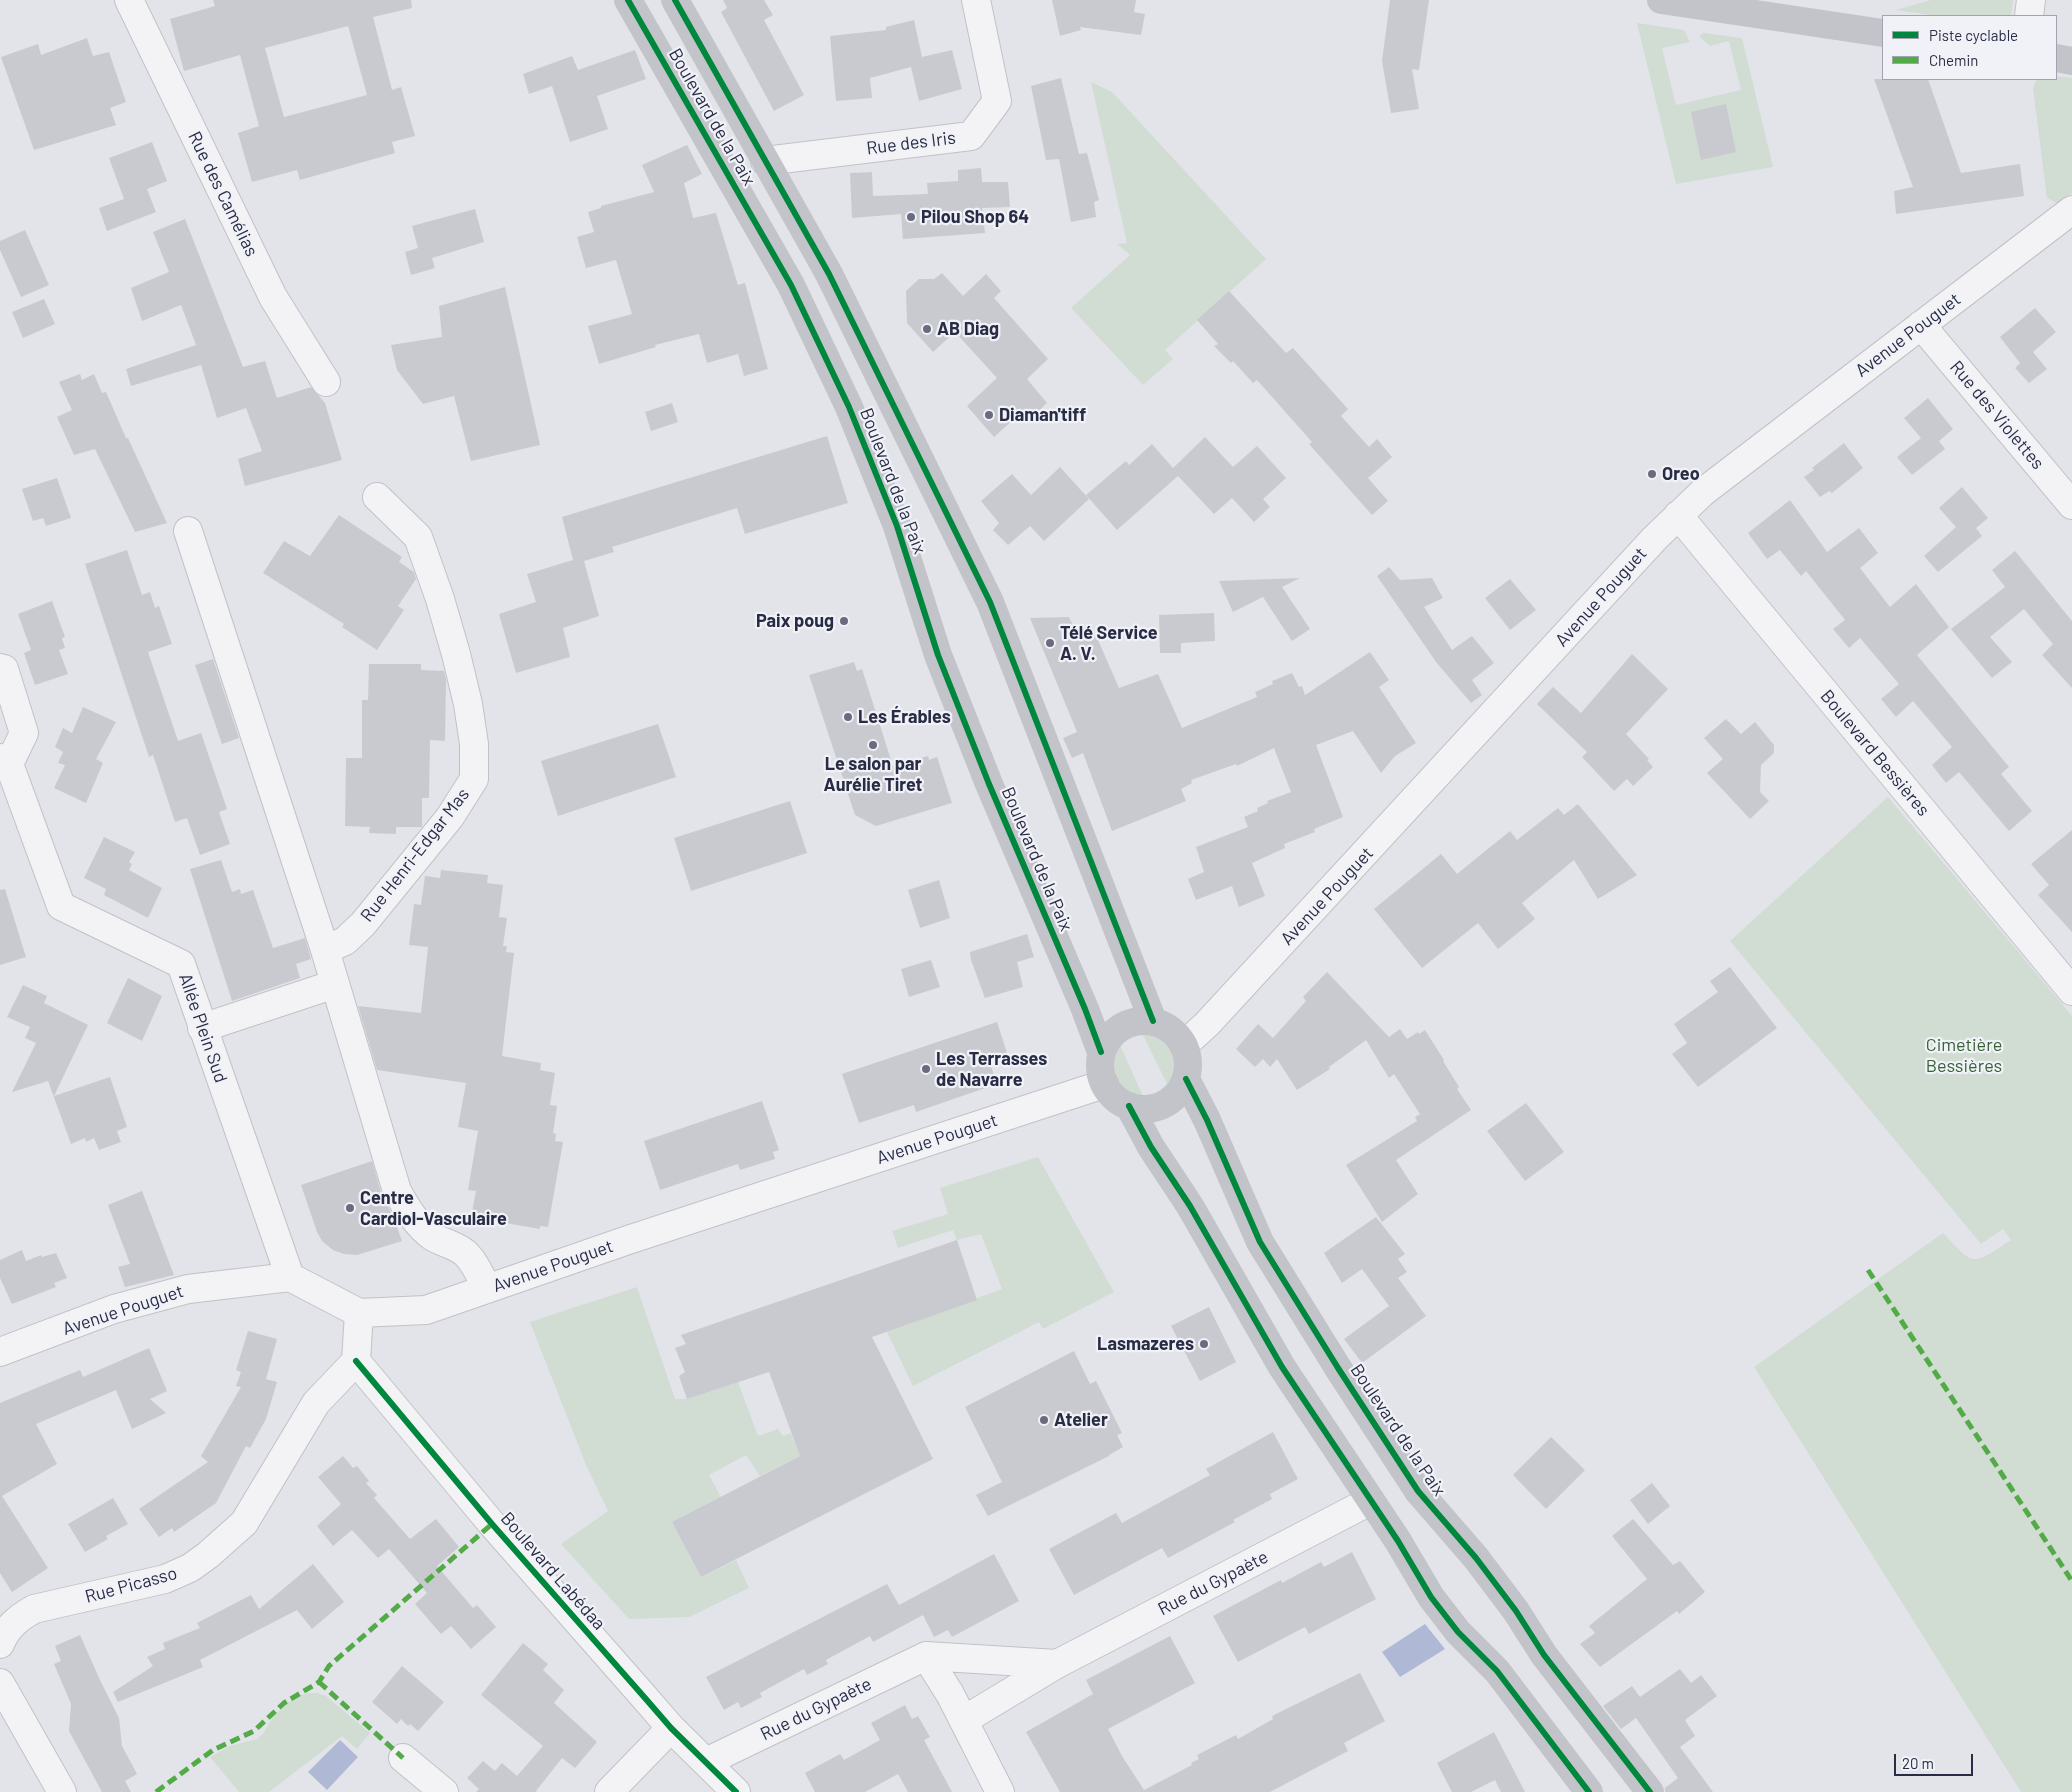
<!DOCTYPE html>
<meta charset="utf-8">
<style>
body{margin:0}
#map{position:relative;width:2072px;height:1792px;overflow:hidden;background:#e3e4e9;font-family:Barlow,sans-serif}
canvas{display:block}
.legend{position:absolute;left:1882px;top:15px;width:175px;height:65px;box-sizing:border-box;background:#f1f2f8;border:1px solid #a1a3b0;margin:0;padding:6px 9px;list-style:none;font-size:15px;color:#282c44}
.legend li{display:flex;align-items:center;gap:10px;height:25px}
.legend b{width:25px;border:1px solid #a1a3b0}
.scale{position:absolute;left:1894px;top:1754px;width:79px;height:22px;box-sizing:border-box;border:2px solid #282c44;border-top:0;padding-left:6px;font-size:15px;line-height:18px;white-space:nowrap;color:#282c44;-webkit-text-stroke:4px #f1f2f8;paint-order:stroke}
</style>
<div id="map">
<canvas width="2072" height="1792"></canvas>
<ul class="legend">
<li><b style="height:6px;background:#00873e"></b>Piste cyclable</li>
<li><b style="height:6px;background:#53ab47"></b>Chemin</li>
</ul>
<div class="scale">20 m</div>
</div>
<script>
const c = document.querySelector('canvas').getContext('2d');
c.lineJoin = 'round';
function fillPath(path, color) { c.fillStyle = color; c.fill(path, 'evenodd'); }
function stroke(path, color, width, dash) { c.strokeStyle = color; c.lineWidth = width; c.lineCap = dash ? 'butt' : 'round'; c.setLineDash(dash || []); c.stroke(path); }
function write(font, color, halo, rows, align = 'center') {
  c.font = font + ' Barlow,sans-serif'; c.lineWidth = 4.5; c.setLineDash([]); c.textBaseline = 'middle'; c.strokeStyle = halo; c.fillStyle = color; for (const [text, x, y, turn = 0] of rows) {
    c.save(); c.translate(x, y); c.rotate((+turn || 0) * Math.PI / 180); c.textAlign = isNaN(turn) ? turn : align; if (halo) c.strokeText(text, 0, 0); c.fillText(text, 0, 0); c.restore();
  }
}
fillPath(new Path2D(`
 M1931,0h82l-2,15 -3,1h-71l-41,-6z
 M1637,23l47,7 6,12 -28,6 14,57 65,-15 -12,-49 -19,5 -11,-10 5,-3 38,5 31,129 -97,17z
 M2056,76l16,2v115l-15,10 -10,-5 -1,-7 -13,-103 4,-9h19z
 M1091,82l21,10 154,167 -101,91 8,9 -30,26 -72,-77 59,-53 -13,-11 10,-1z
 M1888,797l184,219v776h-51l-267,-425 189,-134c32,34 28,33 68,7l-8,-11 -22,15 -251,-303z
 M1144,1030c29,5 47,33 25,58l-28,-57z
 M1119,1043l25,55c-29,1 -44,-34 -25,-55z
 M1038,1157l76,135 -71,37 -4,-7 -126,64 -26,-54 115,-43 -21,-55 -24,6 -4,-10 -55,18 -6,-17 56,-17 -8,-26z
 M637,1287l38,112h12l51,-17 20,54 20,-7 5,7 8,-3 9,23 -40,20 -14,-21 -37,20 12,22 -49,25 29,55 35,-17 13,28 -60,29 -60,2 -68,-75 47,-33 -22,-46 -56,-143z
 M308,1693h9l9,3 44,37 -13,16 -15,-13 -73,56h-30l-29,-35 20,-11 27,-7 6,-5 10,-17 13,-13 12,-8z`), '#d1dcd3');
fillPath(new Path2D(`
 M1425,1624l20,25 -45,28 -18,-25z
 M340,1740l18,17 -31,33 -19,-18z`), '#afb9d5');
fillPath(new Path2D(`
 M213,0h198l1,8 -39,9 19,73 9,-3 14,49 -23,6 3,11 -95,27 -3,-10 -45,12 -14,-49 21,-7 -19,-71 -56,16 -14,-52 45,-13zM348,26l19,69 -83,22 -19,-69z
 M723,0h41l9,15 -9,5 40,75 -30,16 -53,-99 6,-4z
 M1052,0h84l-2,12 11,2 -4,21 -61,-8 1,3 -21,6z
 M1390,0h39l-10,70 -7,-1 7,40 -28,4 -9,-52z
 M914,20l8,37 30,-7 10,39 -43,12 -8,-34 -41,11 2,20 -36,3 -6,-65 56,-6v-3z
 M87,38l6,18 16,-4 17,50 -16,6 6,17 -82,25 -33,-93 37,-13 3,11z
 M635,50l11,29 -49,17 11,33 -38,13 -18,-56 -23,8 -6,-20 49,-18 6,14z
 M1061,78l18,76 8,-1 12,47 -5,2 2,15 -25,5 -12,-63 -13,1 -15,-74z
 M1874,79h54l33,94 59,-9 4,32 -128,18 -2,-23 19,-4z
 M1726,104l10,48 -35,8 -10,-48z
 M152,142l15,39 -20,8 9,23 -49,19 -8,-23 25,-9 -15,-41z
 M687,145l15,29 -18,9 9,35 23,-5 22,72 7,-2 23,86 -24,7 -6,-22 -31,9 -8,-29 -44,11 1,2 -57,17 -11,-38 44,-12 -16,-54 -30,8 -9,-31 17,-5 -6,-20 13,-4v-2l53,-14 -12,-27z
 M981,168l1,14h26l2,25 -28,1 3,25 -82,6 -2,-25 -49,4 -2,-45 22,-1 1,24 55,-2 -1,-11 31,-2v-11z
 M475,209l9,33 -52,16 3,10 -24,7 -6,-23 13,-4 -6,-22z
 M185,219l58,148 22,-6 12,37 34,-11 14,16 17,57 -97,26 -7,-27 24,-8 -16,-43 -29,10 -16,-53 -70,21 -5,-17 70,-24 -15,-40 -39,16 -11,-33 38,-16 -16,-40z
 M25,230l24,55 -28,12 -21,-47v-9z
 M942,273l21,23 23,-22 15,17 -7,7 54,61 -21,20 20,24 -16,15 -7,-8 -30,27 -27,-31 30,-28 -42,-46 -22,20 -26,-29 -1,-32 13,-12h15z
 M505,287l35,158 -69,16 -17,-65 -31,8 -26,-34 -6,-25 51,-8 -3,-31z
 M1229,291l57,62 7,-5 55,61 -7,7 28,31 8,-8 15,18 -24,21 20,23 -16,14 -63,-71 3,-2 -55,-62 -4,3 -20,-22 -2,2 -17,-17 4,-2 -21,-24z
 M44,299l11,25 -32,14 -11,-26z
 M2035,308l21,24 -23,20 14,17 -18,14 -14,-15 5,-5 -20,-26z
 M80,374l2,6 12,-6 8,19 4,-1 20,46h2l39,85 -32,9 -40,-83 -21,6 -17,-38 15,-7 -13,-28z
 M1928,398l25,31 -14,12 6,8 -33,26 -15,-18 24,-19 -17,-20z
 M672,403l6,19 -27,9 -6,-19z
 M827,436l21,67 -103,31 -8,-26 -125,39 2,5 -30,9 15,55 -36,12 7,29 -54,16 -17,-59 37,-12 -9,-28 46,-14 -11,-43z
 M1205,437l28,30 24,-21 29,32 -23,21 7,8 -16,15 -22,-24 -18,16 -36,-38 -61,54 -31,-35 40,-34 3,4 23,-21 21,24z
 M1844,443l19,25 -31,25 -3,-2 -9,6 -16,-20 10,-7 -2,-2z
 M1060,467l29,32 -45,42 -14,-15 -22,19 -15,-15 6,-7 -18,-22 31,-27 19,21z
 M57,478l14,40 -25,8 -3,-8 -10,3 -11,-32z
 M1962,487l26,31 -12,10 6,8 -44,36 -14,-16 32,-29 -17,-19z
 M1790,500l37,52 32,-24 19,25 -18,15 30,39 26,-23 33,43 -32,28 92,112 -8,7 31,37 -23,20 -50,-59 -13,11 -14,-18 20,-18 -39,-46 -17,16 -15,-18 18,-15 -39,-46 -11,10 -16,-19 12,-9 -39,-49 -5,5 -21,-26 -13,9 -19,-26z
 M339,515l63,42 -3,5 15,10 2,7 -18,27 6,4 -27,40 -35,-23 2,-3 -81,-51 21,-32 26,15z
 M127,550l15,45 8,-3 5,16 4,-2 13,38 -24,8 30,89 23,-8 26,76 -8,3 11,32 -30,11 -13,-37 -12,4 -22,-67 -4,2 -64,-193z
 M2015,551l57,70v67l-30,-33 11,-11 -29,-35 -34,28 22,25 -20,16 -41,-49 54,-42 -13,-17z
 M1389,567l11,13 32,-2 11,20 -19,9 28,43 20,-14 22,27 -22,17 10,15 -11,8 -35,-41 -59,-86z
 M1300,578l-18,9 28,42 -18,12 -29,-44 -30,15 -14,-31z
 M1510,579l26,31 -26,20 -25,-32z
 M52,601l13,36 -3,1 3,10 -6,2 9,24 -33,11 -11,-32 7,-3 -13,-36z
 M1214,613l1,28 -34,2v10h-21l-1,-38z
 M1069,617l6,13 16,-6 28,64 39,-14 24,54 75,-31 -2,-5 18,-8 -1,-3 20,-8 7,14 3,-1 3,9 65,-43 19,28 -10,7 37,56 -21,13 -14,17 -28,-42 -37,14 27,72 -29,12 1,3 -31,12 1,4 -33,15 13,33 -26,11 -7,-21 -36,14 -8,-21 16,-7 -8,-25 52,-20 -4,-10 14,-6 -1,-3 11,-5 -1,-2 24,-9 -17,-44 -37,18 -1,-2 -45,16 1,3 -11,6 5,12 -74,30 -29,-78 -11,5 -9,-20 14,-6 -47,-114z
 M1632,654l36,35 -42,45 23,25 -2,1 6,7 -20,19 -6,-7 -13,12 -32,-34 5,-5 -50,-48 16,-17 28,26z
 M213,659l26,79 -17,6 -27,-79z
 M854,662l3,9 5,-2 31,97 35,-10 1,4 8,-3 15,46 -76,23 -21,-11 -46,-140z
 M369,664h52v6l23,1 2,8 -1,62 -15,-1 -1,58h-7v29h-26v7l-27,-1 1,-6 -25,-1 1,-68h16v-58h6z
 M83,707l33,15 -20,37 7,4 -17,40 -32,-15 11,-23 -7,-2 5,-11 -8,-5 8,-19 9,5z
 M1726,719l15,15 14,-12 19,23v8l-13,12 -1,27 9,9 -19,18 -43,-46 16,-14 -19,-21z
 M658,724l18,53 -118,39 -17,-55z
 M790,801l17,52 -116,38 -17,-53z
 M1578,804l59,71 -39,24 -24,-39 -52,43 13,16 -37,30 -20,-26 -56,45 -48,-59 67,-55 16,20 53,-43 7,9 41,-32 6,7z
 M2072,830v102l-34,-37 11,-10 -18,-21z
 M104,837l31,15 -6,10 3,2 -3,6 33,18 -14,30 -44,-23 2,-6 -22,-11z
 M221,860l11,32 8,-3 1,5 12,-4 20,58 32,-10 6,21 -15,5 4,14 -68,23 -42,-132z
 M441,870l47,5 -1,8 16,2 -4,32 8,1 -4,28h4l-1,6 8,1 -12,103 39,7 -1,7 15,3 -5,32 7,1 -4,27 3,1 -1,7 8,1 -15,85 -8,-1v3l-69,-12 5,-26 -8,-1 10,-59 -20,-4 8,-44 -89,-13 -19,-64 63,7 7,-66 -19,-2 5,-41 7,1 4,-29 15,2z
 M939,880l11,38 -30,10 -12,-38z
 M5,889l21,68 -26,8v-75z
 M1027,934l7,23 -17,5 6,25 -38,11 -14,-38 -1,-8z
 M931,960l9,27 -31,10 -8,-28z
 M1730,967l47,61 -79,59 -26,-33 15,-11 -13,-19 44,-32 -8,-11z
 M1327,972l62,65 11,-8 7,10 11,-7 1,2 6,-4 19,30 -1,1 16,26 -2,2 14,21 -75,50 22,34 -36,28 -36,-57 71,-44 -2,-4 5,-3 -26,-40 -5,4 -23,-38 -37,27 1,2 -33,21 -20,-31 -7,8 -7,-8 -8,8 -19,-18 22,-25 15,14 33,-37 -3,-4z
 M128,978l34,18 -20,45 -35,-18z
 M23,985l24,11 -3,7 44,22 -34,71 56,-19 17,50 -10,4 4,11 -22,8 -5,-12 -8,4 -1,-4 -14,6 -23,-63 -36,11 24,-49 -11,-5 5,-11 -23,-10z
 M997,1022l11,34 -18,7 5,15 -6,2 2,6 -75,26 -2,-7 -55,18 -17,-49z
 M762,1101l17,49 -6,2 2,7 -35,11 -2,-6 -78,26 -16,-49z
 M1526,1103l38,49 -39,29 -38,-50z
 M372,1161l10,35 11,20 9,25 -45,14 -13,-1 -11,-4 -11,-9 -5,-9 -16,-47z
 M142,1191l32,84 -49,12 -7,-20 12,-3 -22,-59z
 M1376,1217l29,37 -7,5 9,13 -9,6 28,38 -64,47 -18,-24 45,-33 -27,-37 -20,14 -18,-30z
 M957,1240l20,60 -105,37 61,122 -232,118 -29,-55 128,-66 -31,-84 -82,27 -8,-23 6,-4 -10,-24 11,-4 -5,-9z
 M22,1250l4,11 15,-6 1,2 14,-4 11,25 -13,5 2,4 -44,17 -12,-26v-18z
 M1209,1307l27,55 -36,19 -29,-55z
 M248,1331l29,8 -11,40 11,3 -11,37 -16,29 -4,-2 -30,57 -42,29 -2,-4 -13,9 -20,-28 69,-47 -7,-6 40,-69 -5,-1 5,-14 -5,-2z
 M149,1348l18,43 -17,8 16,14 -34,16 -16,-39 -80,34 21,40 -55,32 46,72 -36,24 -12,-19v-170l80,-33 3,7z
 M1074,1351l16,33 6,-3 26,52 -5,2 6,12 -14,8v1l-121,60 -12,-21 26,-13 -37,-75z
 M1273,1432l25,47 -28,15 2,5 -39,21 2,2 -67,36 -6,-10 -88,47 -25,-46 67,-36 6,10 88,-48 -4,-6z
 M1551,1437l34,33 -39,39 -33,-34z
 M343,1456l10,12 4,-2 12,15 -3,2 11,12 -3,3 36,41 26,-20 23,28 -22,19 36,42 4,-3 19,22 -25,22 -20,-23 -10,8 -26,-30 12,-11 -38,-44 -11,9 -26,-28 -19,16 -16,-20 24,-22 -23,-27z
 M1652,1483l18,23 -22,18 -18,-24z
 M113,1498l15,26 -22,12 2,3 -23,13 -17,-28z
 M1633,1519l40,46 7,-4 25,31 -26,22 -2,-3 -77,56 -20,-23 15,-11 -6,-7 58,-47 -35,-43z
 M1352,1552l24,47 -67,35 -4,-7 -67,35 -25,-46 68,-36 1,3 39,-21 3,5z
 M994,1554l25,47 -67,36 -4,-7 -14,7 -11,-22 -50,27 -3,-6 -44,24 2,4 -21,11 -3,-6 -44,24 2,4 -21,11 -3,-6 -14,8 -18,-33 181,-93 12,21z
 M313,1564l31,38 -32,27 -15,-19 -97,50 3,7 -85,35 -5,-10 40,-26 -6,-9 18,-8 -2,-6 37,-15 -3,-5 54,-28 8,14z
 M80,1635l20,45 19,38 3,28 15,28 -12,7 6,11h-29l-33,-61 2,-27 -17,-40 7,-3 -6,-15z
 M1170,1636l25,47 -87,46 14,27 22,34 48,-25 -1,-2 8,-4 -2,-4 39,-20 2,4 35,-20 -1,-3 12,-6 76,-37 25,48 -41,22 4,8 -78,41h-210l-34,-60 67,-38 -7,-14z
 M523,1643l25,21 -5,6 21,20 -10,13 43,39 -22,26 -13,-10 -26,33 1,1h-61l3,-3 -12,-11 16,-17 12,10 7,-8 15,13 26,-30 -62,-51z
 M402,1666l42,36 -26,29 -8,-7 -2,2 -7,-7 -4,5 -25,-22z
 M1680,1669l11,14 10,-8 16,21 -32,24 10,16 -15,11 33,45h-48v-4l13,-10 -42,-60 -15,11 -18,-23 29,-20 8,11z
 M905,1705l7,14 6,-3 12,21 -6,3 28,52h-44l-10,-18 -33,18h-50l-10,-19 35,-19 4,6 36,-20 -9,-17z
 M1494,1732l31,60h-24l-6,-12 -24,12h-19l-15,-29z`), '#c9cad0');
const street = new Path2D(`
 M129,0l144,297 53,85
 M2029,16l2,-16
 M765,161l206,-25 26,-35 -21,-101
 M1921,325l151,180
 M1678,515l394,476
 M188,531l137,419 72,241c9,16 20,35 36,46 10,6 23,8 32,16 10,9 16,24 22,36
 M0,668l4,1 20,64 -15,31
 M0,758l9,6 52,142 120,58 109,313
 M325,950l20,-9 18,-17 87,-107 24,-38v-35l-6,-40 -12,-50 -16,-55 -22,-62 -41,-40
 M202,1028l133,-44
 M1184,1045l23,-21 448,-486 48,-46 369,-282
 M359,1313l-3,48 136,163 153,174 26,30 65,64
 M0,1352l114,-43 74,-20 102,-12 69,36 67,-3 202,-70 476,-156
 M0,1644c7,-17 18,-26 34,-35l131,-30 25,-11 18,-13 36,-32 72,-120 40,-42
 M926,1656l24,38 50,98
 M0,1683l62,109
 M964,1720l93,-56 313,-163
 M403,1758l41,34
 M706,1762l220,-106 131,8
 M609,1792l62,-64`);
stroke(street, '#c1c2c7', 30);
stroke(street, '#f3f3f5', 28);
stroke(new Path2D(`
 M628,0l163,285 58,122 48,119 41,129 51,129 96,225 16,43
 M675,0l154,274 161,328 163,419
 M1661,0l222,33
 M2056,58l16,3
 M1100 1065a44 44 0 1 1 88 0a44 44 0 1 1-88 0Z
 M1186,1079l21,41 53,122 78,126 80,123 58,67 40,53 28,44 106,137
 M1129,1106l22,41 39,59 92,161 116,174 33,56 27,35 39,39 92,121`), '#c3c4ca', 28);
stroke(new Path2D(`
 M1868,1270l204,311
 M319,1682l84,76
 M156,1792l57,-42 41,-19 30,-28 35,-21 10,-16 163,-142`), '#53ab47', 5, [10, 5]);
stroke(new Path2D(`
 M628,0l163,285 58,122 48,119 41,129 51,129 96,225 16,43
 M675,0l154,274 161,328 163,419
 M1186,1079l21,41 53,122 78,126 80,123 58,67 40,53 28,44 106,137
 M1129,1106l22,41 39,59 92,161 116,174 33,56 27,35 39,39 92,121
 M356,1361l136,163 153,174 26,30 65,64`), '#00873e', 6);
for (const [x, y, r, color] of [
 [911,217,5,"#696c7e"],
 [927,329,5,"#696c7e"],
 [989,415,5,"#696c7e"],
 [1652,474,5,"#696c7e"],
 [844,621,5,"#696c7e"],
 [1050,643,5,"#696c7e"],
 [848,717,5,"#696c7e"],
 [873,745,5,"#696c7e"],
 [926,1069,5,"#696c7e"],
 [350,1208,5,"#696c7e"],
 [1204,1344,5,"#696c7e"],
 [1044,1420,5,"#696c7e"]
]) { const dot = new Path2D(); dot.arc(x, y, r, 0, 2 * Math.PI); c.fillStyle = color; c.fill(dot); stroke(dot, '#f1f2f8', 2); }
write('18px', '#282c44', '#f1f2f8', [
 ["Boulevard de la Paix",712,117,60],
 ["Rue des Iris",911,143,-7],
 ["Rue des Camélias",223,194,64],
 ["Avenue Pouguet",1908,335,-37],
 ["Rue des Violettes",1997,415,50],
 ["Boulevard de la Paix",893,481,69],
 ["Avenue Pouguet",1601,597,-48],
 ["Boulevard Bessières",1875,753,50],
 ["Rue Henri-Edgar Mas",415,855,-52],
 ["Boulevard de la Paix",1037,859,67],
 ["Avenue Pouguet",1327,896,-47],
 ["Allée Plein Sud",203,1028,71],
 ["Avenue Pouguet",937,1139,-18],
 ["Avenue Pouguet",553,1266,-19],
 ["Avenue Pouguet",123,1310,-18],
 ["Boulevard de la Paix",1398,1430,56],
 ["Boulevard Labédaa",553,1571,49],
 ["Rue du Gypaète",1213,1583,-27],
 ["Rue Picasso",131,1585,-15],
 ["Rue du Gypaète",816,1709,-26]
]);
write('bold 18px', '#282c44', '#f1f2f8', [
 ["Pilou Shop 64",921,217],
 ["AB Diag",937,329],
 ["Diaman'tiff",999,415],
 ["Oreo",1662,474],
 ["Paix poug",834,621,"right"],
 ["Télé Service",1060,633],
 ["A. V.",1060,654],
 ["Les Érables",858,717],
 ["Le salon par",873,764,"center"],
 ["Aurélie Tiret",873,785,"center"],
 ["Les Terrasses",936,1059],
 ["de Navarre",936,1080],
 ["Centre",360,1198],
 ["Cardiol-Vasculaire",360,1219],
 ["Lasmazeres",1194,1344,"right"],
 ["Atelier",1054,1420]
], 'left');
write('18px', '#346135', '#f1f2f8', [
 ["Cimetière",1964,1045],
 ["Bessières",1964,1066]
]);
</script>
